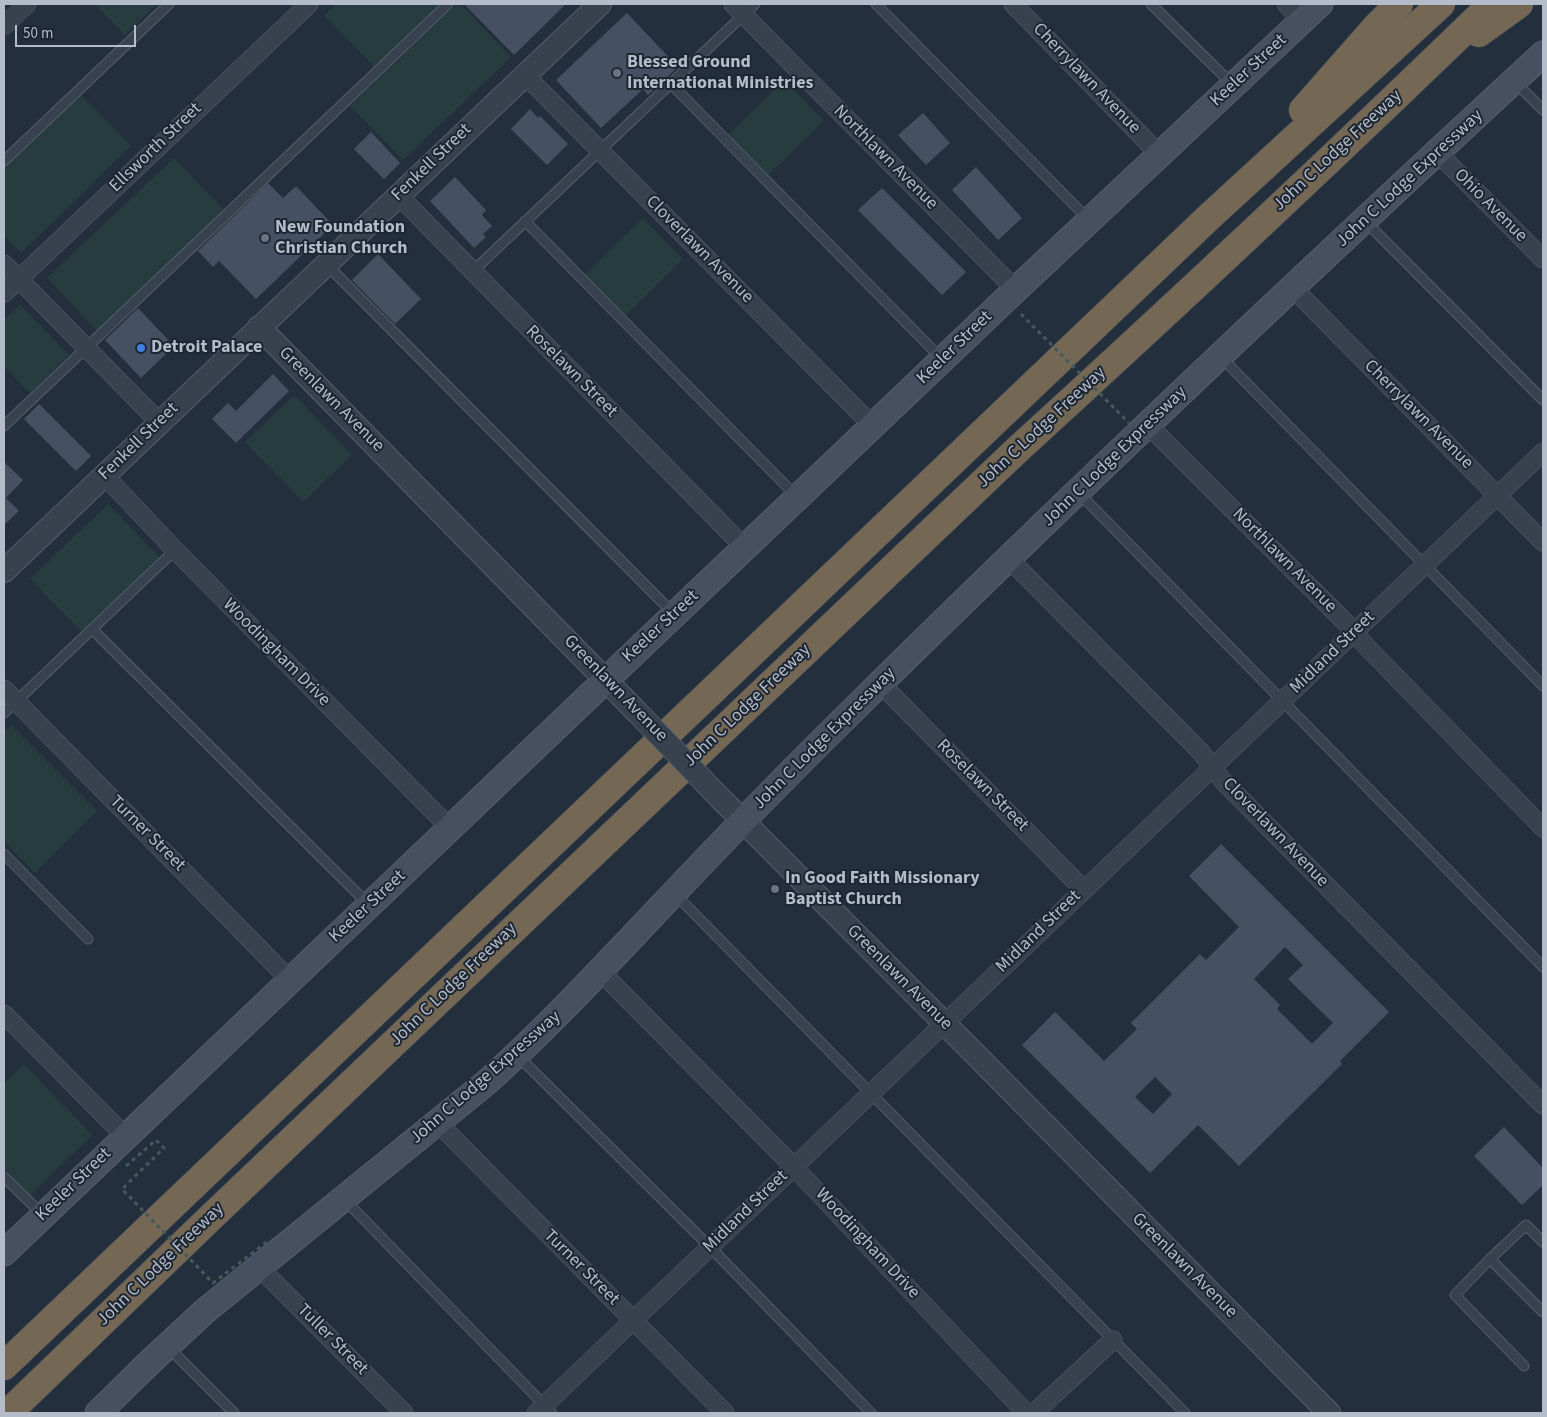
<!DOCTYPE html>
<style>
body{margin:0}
#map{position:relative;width:1547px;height:1417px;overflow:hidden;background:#242f3e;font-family:"Source Sans 3",sans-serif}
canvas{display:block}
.frame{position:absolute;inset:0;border:5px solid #b4bcc9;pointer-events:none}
.scale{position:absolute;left:15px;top:25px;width:121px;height:22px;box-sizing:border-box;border:2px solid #b4bcc9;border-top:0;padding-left:6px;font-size:15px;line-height:18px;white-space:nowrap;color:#b4bcc9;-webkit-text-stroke:4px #1d2633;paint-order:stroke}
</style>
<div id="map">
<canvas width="1547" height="1417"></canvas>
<div class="frame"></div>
<div class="scale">50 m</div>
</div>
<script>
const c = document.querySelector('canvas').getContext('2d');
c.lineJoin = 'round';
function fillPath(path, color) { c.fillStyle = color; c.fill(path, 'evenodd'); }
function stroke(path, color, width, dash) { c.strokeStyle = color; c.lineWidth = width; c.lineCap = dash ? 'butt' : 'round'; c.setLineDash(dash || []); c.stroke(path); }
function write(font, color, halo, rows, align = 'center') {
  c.font = font + ' "Source Sans 3",sans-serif'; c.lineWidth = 4; c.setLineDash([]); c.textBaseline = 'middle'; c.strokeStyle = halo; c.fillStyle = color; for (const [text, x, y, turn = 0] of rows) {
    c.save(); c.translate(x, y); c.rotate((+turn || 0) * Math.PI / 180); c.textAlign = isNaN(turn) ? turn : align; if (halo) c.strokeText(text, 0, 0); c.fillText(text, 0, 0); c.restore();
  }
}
fillPath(new Path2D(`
 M95,4h62l-32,31z
 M336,4h107l-67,65 -52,-54z
 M457,4h4l50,53 -108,103 -53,-54z
 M784,80l40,41 -60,58 -39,-41z
 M80,94l51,52 -110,107 -17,-18v-68z
 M174,158l52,54 -127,121 -52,-55z
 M643,218l40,41 -59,58 -40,-41z
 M20,305l49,50 -39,38 -26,-27v-46z
 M294,395l58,60 -49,47 -58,-60z
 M108,504l51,53 -77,75 -52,-53z
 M11,725l86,86 -62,62 -31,-31v-110z
 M24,1064l68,71 -62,60 -26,-27v-84z`), '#263c3f');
fillPath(new Path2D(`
 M464,4h102l-52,51z
 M627,13l51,54 -30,28 -5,-6 -42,39 -45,-48z
 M530,109l8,9 2,-2 28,28 -21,21 -36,-36z
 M923,113l27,30 -24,22 -28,-30z
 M371,132l29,31 -16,16 -30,-30z
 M976,167l46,51 -24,22 -46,-50z
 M455,177l31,33 -4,5 10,11 -9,8 3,3 -12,11 -44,-47z
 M268,183l15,15 13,-12 37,39 -77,74 -37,-38 -6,6 -15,-16z
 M882,188l84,84 -24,23 -84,-85z
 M378,254l43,45 -26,25 -43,-44z
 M138,308l36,38 -33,32 -36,-38z
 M273,374l16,17 -53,52 -24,-24 16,-16 8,8z
 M39,404l52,52 -15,15 -52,-52z
 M4,462l19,18 -17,18 13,13 -15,14z
 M1221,844l168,168 -49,49 2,3 -103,102 -41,-41 -48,48 -128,-128 33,-33 49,49 33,-32 -6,-6 69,-69 6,6 33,-33 -50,-51zM1285,947l18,18 -15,14 45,44 -21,21 -35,-35 3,-4 -26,-26zM1155,1077l17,17 -19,20 -18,-17z
 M1504,1127l39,41v17l-21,20 -48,-49z`), '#455162');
const service = new Path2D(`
 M876,4l212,215
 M1151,4l82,81
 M1515,82l28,28
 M670,83l271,275
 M4,161l165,-157
 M525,221l272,276
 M1365,221l178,179
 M326,264l347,349
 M473,271l282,-267
 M1221,357l322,329
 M4,426l444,-422
 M1078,492l465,475
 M92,629l276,275
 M4,713l171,-163
 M4,854l84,85
 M674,893l511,520
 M518,1056l192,191 161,166
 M4,1177l39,38
 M345,1200l207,213
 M1543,1242l-17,-17 -36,34 53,53
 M1490,1259l-35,36 69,71
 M169,1348l65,65`);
const minor = new Path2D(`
 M733,4l283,286
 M1013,4l147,151
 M1286,4l16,17
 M4,26l23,-22
 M525,75l348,351
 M1437,152l106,107
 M398,195l347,353
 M4,264l155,158
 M1293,288l250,254
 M4,293l305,-289
 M1148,425l196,196 22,25 177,182
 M104,475l71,75 275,278
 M1008,558l192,193 23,30 320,324
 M880,683l204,207
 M4,689l286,291
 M600,971l194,196 232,246
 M4,1014l121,122
 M438,1123l287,290
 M259,1267l145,146
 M536,1413l1007,-961
 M1034,1413l79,-73`);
const tertiary = new Path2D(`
 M259,327l377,384
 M4,571l596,-567
 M719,797l259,260 351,356`);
const secondary = new Path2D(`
 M4,1253l1002,-954 314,-295
 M98,1413l52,-51 55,-51 282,-229c59,-53 112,-110 167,-168 64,-68 130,-136 196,-201 227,-224 459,-443 693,-659`);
const motorway = new Path2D(`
 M1479,33l40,-29
 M1303,110l73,-83 23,-23
 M4,1366l1205,-1149 232,-213
 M8,1413l200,-193 808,-769c161,-147 320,-296 476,-447`);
stroke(service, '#565f6c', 11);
stroke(minor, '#565f6c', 19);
stroke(tertiary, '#565f6c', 24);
stroke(secondary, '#565f6c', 27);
stroke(motorway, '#434c59', 29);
stroke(service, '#38414e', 9);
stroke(minor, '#38414e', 18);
stroke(tertiary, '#38414e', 22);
stroke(secondary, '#465061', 25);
stroke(motorway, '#746855', 28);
const tertiaryBridge = new Path2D(`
 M636,711l83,86`);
stroke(tertiaryBridge, '#565f6c', 24, []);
stroke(new Path2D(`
 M1021,314l108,109
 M126,1166l30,-26 8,8 -42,41 91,94 55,-42`), '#44595c', 3, [4, 4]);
stroke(tertiaryBridge, '#38414e', 22);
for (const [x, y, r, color] of [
 [617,73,5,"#6b7280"],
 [265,238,5,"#6b7280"],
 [141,348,5,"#3f7fe0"],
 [775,889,5,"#6b7280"]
]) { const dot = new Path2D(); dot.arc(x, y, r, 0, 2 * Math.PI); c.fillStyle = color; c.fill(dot); stroke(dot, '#1d2633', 2); }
write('bold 18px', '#b4bcc9', '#1d2633', [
 ["Blessed Ground",627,63],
 ["International Ministries",627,84],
 ["New Foundation",275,228],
 ["Christian Church",275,249],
 ["Detroit Palace",151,348],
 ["In Good Faith Missionary",785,879],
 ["Baptist Church",785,900]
], 'left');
write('18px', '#b4bcc9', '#1d2633', [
 ["Keeler Street",1249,71,-43],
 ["Cherrylawn Avenue",1086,79,46],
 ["Ellsworth Street",156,148,-44],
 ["John C Lodge Freeway",1338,151,-43],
 ["Northlawn Avenue",885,158,45],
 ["Fenkell Street",432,163,-44],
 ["John C Lodge Expressway",1410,179,-43],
 ["Ohio Avenue",1490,206,45],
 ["Cloverlawn Avenue",699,250,45],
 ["Keeler Street",955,348,-44],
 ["Roselawn Street",571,372,45],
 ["Greenlawn Avenue",331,400,45],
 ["Cherrylawn Avenue",1418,415,45],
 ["John C Lodge Freeway",1042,428,-43],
 ["Fenkell Street",139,442,-44],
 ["John C Lodge Expressway",1115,457,-44],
 ["Northlawn Avenue",1284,561,45],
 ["Keeler Street",661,627,-43],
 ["Woodingham Drive",276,653,45],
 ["Midland Street",1333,653,-44],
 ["Greenlawn Avenue",615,689,46],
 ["John C Lodge Freeway",748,706,-44],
 ["John C Lodge Expressway",825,739,-45],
 ["Roselawn Street",982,786,45],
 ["Cloverlawn Avenue",1275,833,46],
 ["Turner Street",147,834,45],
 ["Keeler Street",368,907,-43],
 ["Midland Street",1039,932,-44],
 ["Greenlawn Avenue",899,978,45],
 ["John C Lodge Freeway",454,985,-44],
 ["John C Lodge Expressway",486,1078,-41],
 ["Keeler Street",74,1185,-44],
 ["Midland Street",746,1212,-44],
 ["Woodingham Drive",867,1244,47],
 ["John C Lodge Freeway",161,1265,-44],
 ["Greenlawn Avenue",1184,1266,45],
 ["Turner Street",581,1268,45],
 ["Tuller Street",332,1340,45]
]);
</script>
